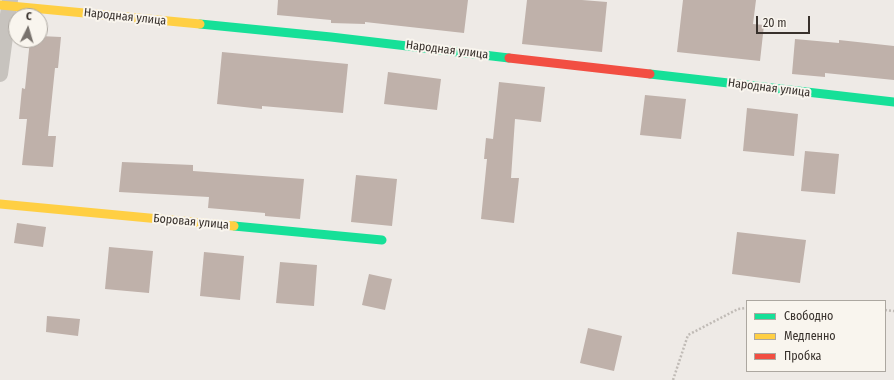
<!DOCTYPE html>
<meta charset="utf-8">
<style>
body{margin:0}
#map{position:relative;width:894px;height:380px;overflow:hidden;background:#eeeae6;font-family:"Fira Sans Condensed",sans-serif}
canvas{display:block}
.legend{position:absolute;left:746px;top:300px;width:140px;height:72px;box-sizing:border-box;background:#f9f5ee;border:1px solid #aca7a0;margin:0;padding:5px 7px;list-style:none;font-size:12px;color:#38312c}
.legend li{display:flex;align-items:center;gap:8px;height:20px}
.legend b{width:20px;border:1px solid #aca7a0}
.north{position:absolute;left:8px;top:8px;width:40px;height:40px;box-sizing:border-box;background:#f9f5ee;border:1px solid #aca7a0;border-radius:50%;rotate:5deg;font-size:11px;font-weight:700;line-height:16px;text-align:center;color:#38312c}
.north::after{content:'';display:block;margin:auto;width:14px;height:18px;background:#78726d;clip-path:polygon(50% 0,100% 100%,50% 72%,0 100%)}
.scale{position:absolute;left:756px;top:16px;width:54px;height:18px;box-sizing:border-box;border:2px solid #38312c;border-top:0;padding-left:5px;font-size:12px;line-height:14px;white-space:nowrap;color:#38312c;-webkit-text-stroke:3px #f9f5ee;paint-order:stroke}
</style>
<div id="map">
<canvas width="894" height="380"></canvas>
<ul class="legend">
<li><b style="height:5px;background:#16e098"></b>Свободно</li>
<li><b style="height:5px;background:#ffcf43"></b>Медленно</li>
<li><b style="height:5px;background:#f24e42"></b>Пробка</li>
</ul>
<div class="north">С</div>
<div class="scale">20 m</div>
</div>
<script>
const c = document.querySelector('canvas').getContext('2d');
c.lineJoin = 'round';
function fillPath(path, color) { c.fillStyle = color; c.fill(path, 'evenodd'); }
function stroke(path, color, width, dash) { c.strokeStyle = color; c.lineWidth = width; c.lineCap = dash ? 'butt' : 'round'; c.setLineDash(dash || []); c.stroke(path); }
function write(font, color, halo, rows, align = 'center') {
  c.font = font + ' "Fira Sans Condensed",sans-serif'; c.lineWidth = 4; c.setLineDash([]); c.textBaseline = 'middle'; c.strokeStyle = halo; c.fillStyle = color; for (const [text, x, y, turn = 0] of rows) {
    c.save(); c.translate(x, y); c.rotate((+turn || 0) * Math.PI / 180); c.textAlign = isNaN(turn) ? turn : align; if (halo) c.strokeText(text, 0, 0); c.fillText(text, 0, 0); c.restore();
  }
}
fillPath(new Path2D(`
 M278,0h190l-4,33 -99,-11v2l-34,-1v-3l-54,-5z
 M527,0h55l25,2 -5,50 -80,-8z
 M683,0h73l-3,24 11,1 -4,36 -83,-9z
 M40,36l21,1 -3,31h-3l-7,68h8l-3,31 -31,-2 5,-46h-8l3,-31 3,1 5,-49h10z
 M795,39l44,4v-3l55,6v34l-69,-7v4l-33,-3z
 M222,52l126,12 -5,49 -81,-7v3l-45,-5z
 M388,72l53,7 -4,31 -53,-6z
 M499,82l46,5 -4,35 -26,-3 -4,59h8l-5,45 -33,-4 6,-60h-3l2,-21 7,1z
 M645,95l41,4 -5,40 -41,-4z
 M747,108l51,6 -4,42 -51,-5z
 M805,151l34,3 -4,40 -34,-3z
 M122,162l71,3v6l111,8 -4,40 -35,-3v-3l-57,-5 1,-11 -90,-5z
 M356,175l41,4 -5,47 -41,-4z
 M17,223l29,4 -3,20 -29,-4z
 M737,232l69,8 -6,43 -68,-9z
 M109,247l44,4 -4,42 -44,-4z
 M204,252l40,4 -4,44 -40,-4z
 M280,262l37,3 -3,41 -38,-3z
 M369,274l23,5 -7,31 -23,-5z
 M47,316l33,3 -2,17 -32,-4z
 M588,328l34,8 -8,35 -34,-8z`), '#bfb1aa');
stroke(new Path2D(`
 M885,310l9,1
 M673,380l15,-45 50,-26 9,-1`), '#c0bbb6', 2.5, [2, 2]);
stroke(new Path2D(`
 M0,74l10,-74`), '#c7c3be', 16);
stroke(new Path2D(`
 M200,24l131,13 178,21
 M650,74l244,28
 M234,226l148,14`), '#16e098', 9);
stroke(new Path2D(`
 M0,5l200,19
 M0,204l234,22`), '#ffcf43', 9);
stroke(new Path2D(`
 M509,58l141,16`), '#f24e42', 9);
write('12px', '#38312c', '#f9f5ee', [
 ["Народная улица",125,17,6],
 ["Народная улица",447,50,7],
 ["Народная улица",769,88,7],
 ["Боровая улица",191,222,5]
]);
</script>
